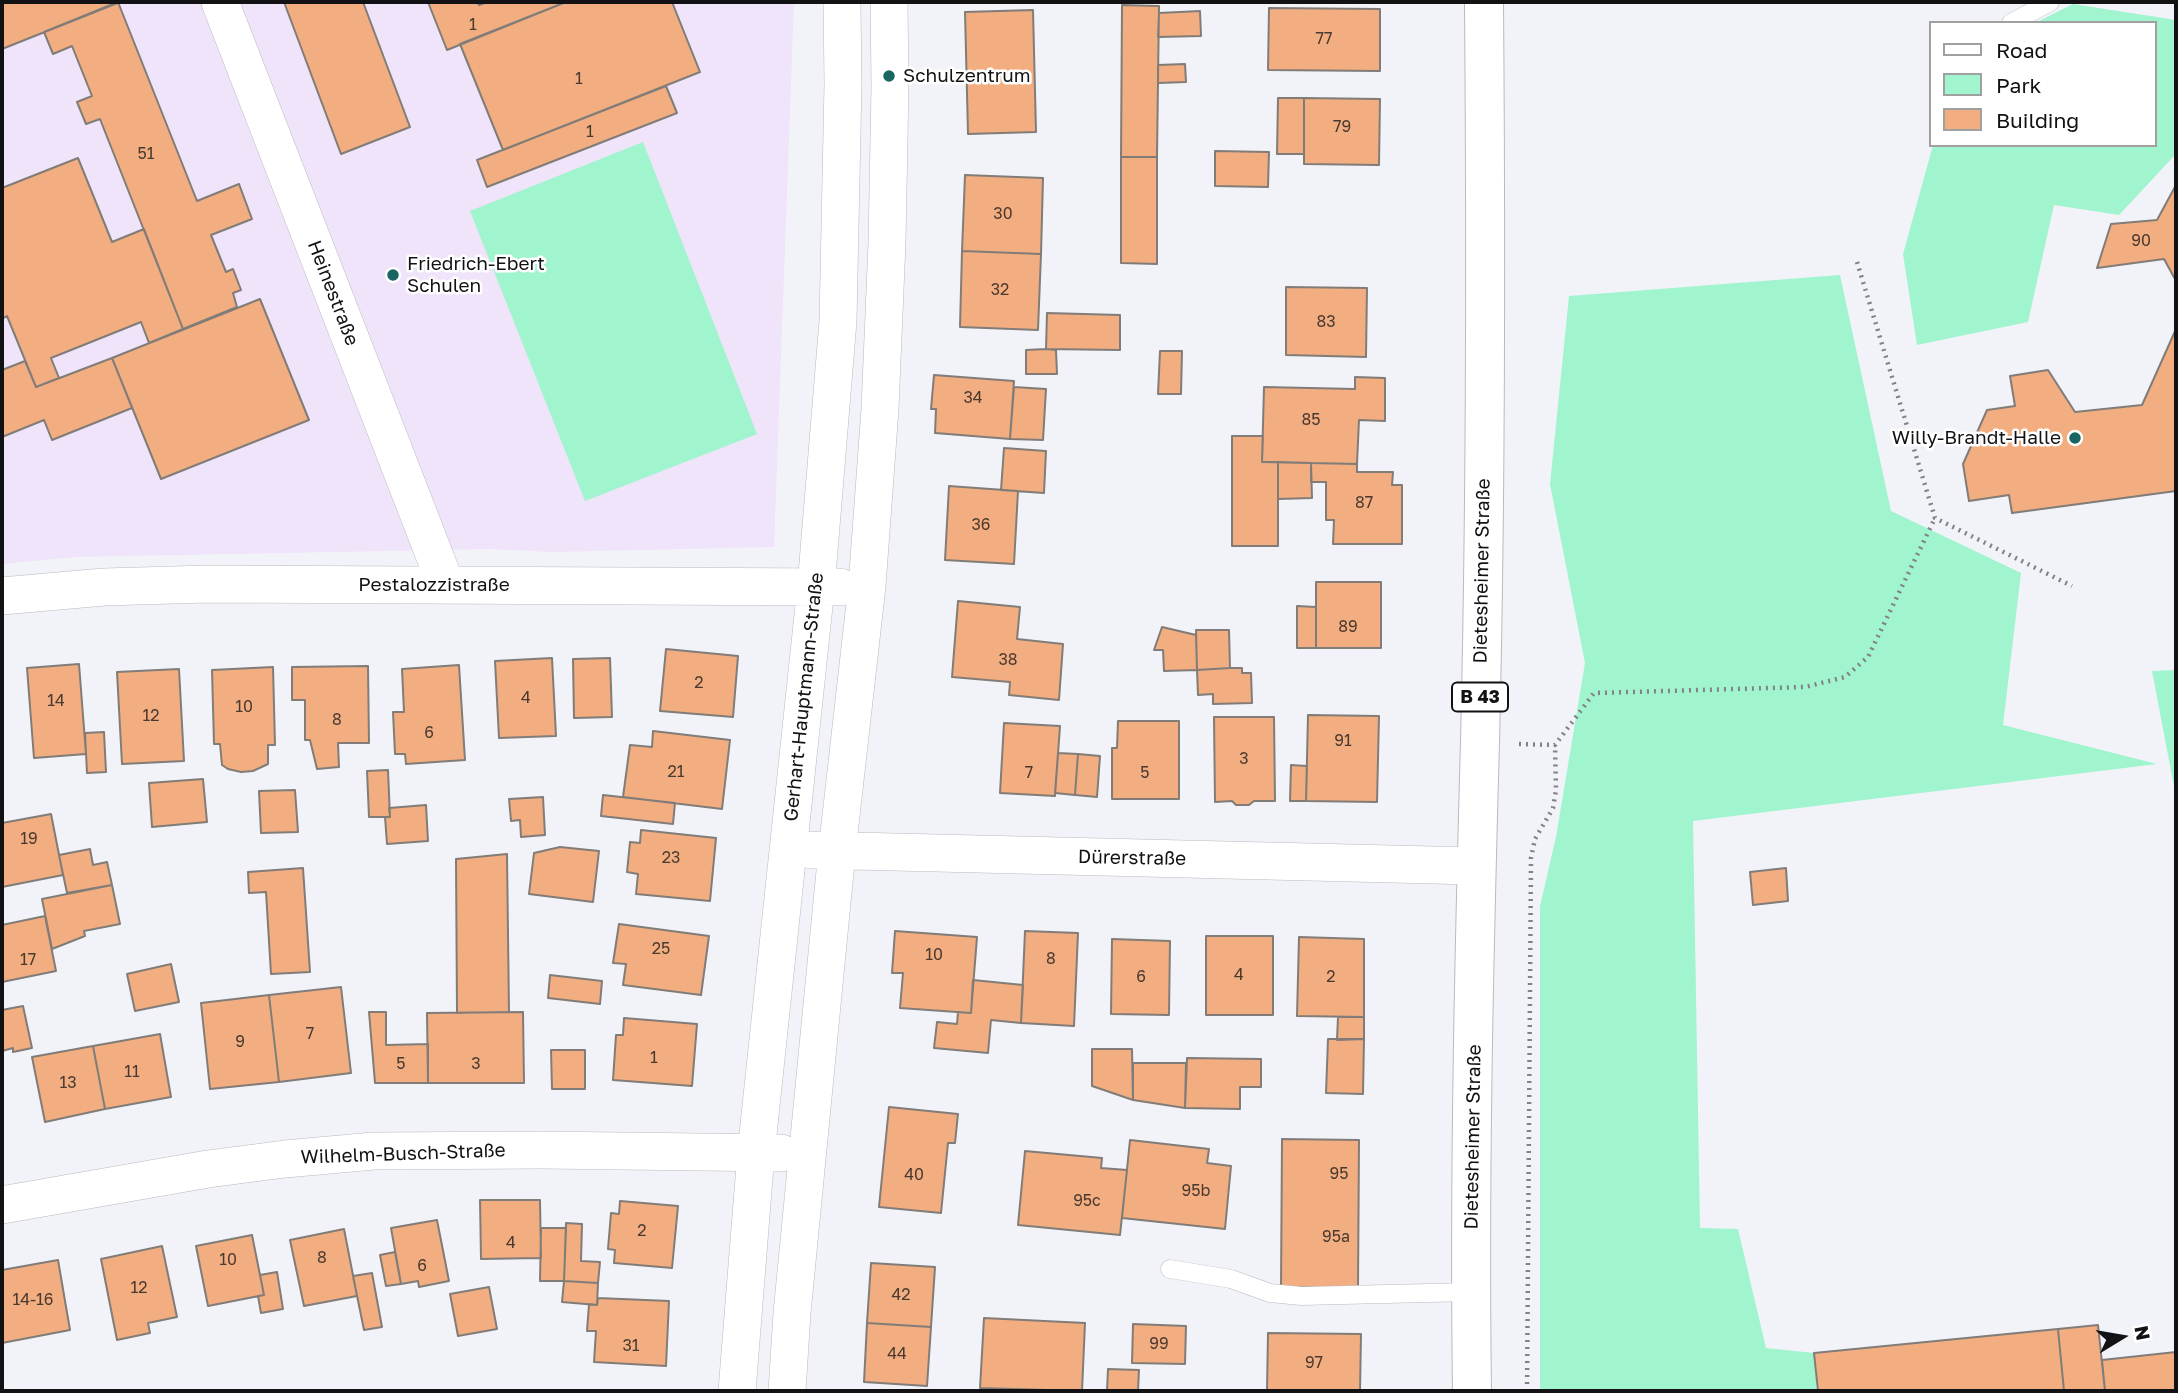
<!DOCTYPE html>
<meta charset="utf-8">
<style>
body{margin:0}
#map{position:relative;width:2178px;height:1393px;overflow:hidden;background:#f2f3f9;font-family:"Golos Text",sans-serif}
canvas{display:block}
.frame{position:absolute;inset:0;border:4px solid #121214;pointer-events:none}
.legend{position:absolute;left:1929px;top:21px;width:228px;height:126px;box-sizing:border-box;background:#fff;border:2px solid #a0a0a1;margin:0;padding:9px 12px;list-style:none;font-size:21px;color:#121214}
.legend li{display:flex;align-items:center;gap:14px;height:35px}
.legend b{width:35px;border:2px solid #a0a0a1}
.north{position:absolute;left:2087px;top:1302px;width:70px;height:70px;-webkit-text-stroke:5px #fff;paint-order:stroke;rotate:79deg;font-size:19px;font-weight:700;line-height:28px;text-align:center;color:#121214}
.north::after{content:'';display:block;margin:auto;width:24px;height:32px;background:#121214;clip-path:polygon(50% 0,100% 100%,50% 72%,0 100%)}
</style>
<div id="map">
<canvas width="2178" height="1393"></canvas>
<div class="frame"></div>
<ul class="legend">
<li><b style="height:9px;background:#fff"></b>Road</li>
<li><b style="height:19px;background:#a0f4ce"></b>Park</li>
<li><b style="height:19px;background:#f2ae80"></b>Building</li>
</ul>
<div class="north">N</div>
</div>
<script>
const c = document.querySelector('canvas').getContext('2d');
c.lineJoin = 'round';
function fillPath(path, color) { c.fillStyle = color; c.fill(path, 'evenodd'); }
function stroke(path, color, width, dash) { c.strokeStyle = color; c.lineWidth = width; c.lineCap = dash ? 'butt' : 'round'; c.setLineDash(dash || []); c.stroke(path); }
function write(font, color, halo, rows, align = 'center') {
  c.font = font + ' "Golos Text",sans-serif'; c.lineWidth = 5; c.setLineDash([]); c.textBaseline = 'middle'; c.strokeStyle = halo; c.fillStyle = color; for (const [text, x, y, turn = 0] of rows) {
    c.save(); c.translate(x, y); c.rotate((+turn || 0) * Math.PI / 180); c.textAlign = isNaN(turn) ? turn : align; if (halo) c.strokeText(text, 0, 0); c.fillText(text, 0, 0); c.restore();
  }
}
fillPath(new Path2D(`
 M2,2h792l-20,545 -222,5 -61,-3 -415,8 -74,7z`), '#efe4f9');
fillPath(new Path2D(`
 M2073,4l103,16v134l-57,61 -65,-10 -26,117 -111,23 -14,-91 30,-109h222v-122h-120z
 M643,142l114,292 -172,67 -115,-290z
 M1840,275l51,236 130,62 -18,152 154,39 -464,57 7,407 38,1 28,119 48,5 3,38h-277v-485l16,-69 29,-174 -35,-179 19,-188z
 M2176,670v127l-24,-126z`), '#a0f4ce');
const building = new Path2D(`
 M2,2h118l-118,47z
 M118,2l79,199 42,-17 13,35 -41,16 15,37 7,-3 8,21 -8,3 4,14 -54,22 -83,-210 -14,5 -9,-22 15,-6 -20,-50 -19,8 -9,-22z
 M284,2h79l47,125 -69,27z
 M428,2h49l2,3 9,-3h78l-119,48z
 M566,2h106l28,70 -197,78 -43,-106z
 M1122,5l37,1 -2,151h-36z
 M1269,8l111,1v62l-112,-1z
 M1033,10l3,122 -68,2 -3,-122z
 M1200,11l1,25 -43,1 1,-24z
 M1185,64l1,18 -28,1v-18z
 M666,86l11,27 -190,74 -10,-27z
 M1278,98h26v56h-27z
 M1304,98l76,1 -1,66 -75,-1z
 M1215,151l54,1 -1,35 -53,-1z
 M1121,157h36v107l-36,-1z
 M78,158l34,84 32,-13 39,100 -34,14 -8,-21 -90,36 8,20 -23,9 -29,-71 -5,3v-131z
 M965,175l78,3 -2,76 -79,-3z
 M2176,185v96l-12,-22 -67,9 14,-44 46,-4z
 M962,251l79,3 -3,76 -78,-3z
 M1286,287l81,1 -1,69 -80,-2z
 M260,299l49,121 -148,59 -49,-121z
 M1047,313l73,2v35l-74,-1z
 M2176,329v162l-164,22 -3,-18 -40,6 -6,-37 24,-54 28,-4 -5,-30 38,-6 27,42 67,-7z
 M1046,349l10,1 1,24h-31v-24z
 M1160,351h22l-1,43h-23z
 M112,358l20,50 -80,32 -8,-20 -42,17v-67l23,-9 11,26z
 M934,375l80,6 -4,58 -75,-6 1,-24h-5z
 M1355,377l30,1v43l-26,-1 -2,44 -95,-2 2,-75 91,2z
 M1014,387l32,2 -3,51 -33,-1z
 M1232,436h31l-1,26h16v84h-46z
 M1004,448l42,3 -2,42 -43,-3z
 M1278,462l33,1 1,35 -34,1z
 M1311,463l46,1v8h36l-1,13h10v59h-69l1,-24h-8v-38h-15z
 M949,486l69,5 -4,73 -69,-4z
 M1316,582h65v66h-65z
 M958,601l62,6 -3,32 46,5 -4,56 -50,-5 1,-13 -58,-5z
 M1297,606l19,1v41h-19z
 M1162,627l34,8 1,35 -33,1 -1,-21h-9z
 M1196,630h33l1,38 -33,2z
 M666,649l72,7 -5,61 -73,-6z
 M552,658l4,78 -57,2 -4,-77z
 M610,658l2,59 -38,1 -1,-59z
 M79,664l7,90 -52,4 -7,-90z
 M459,665l6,95 -59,4 -1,-10h-10l-2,-42h11l-2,-43z
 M368,666l1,77h-31l1,24 -22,2 -7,-29h-5v-40h-13v-33z
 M273,667l2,78h-7v19l-15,7 -12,1 -13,-3 -6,-4 -2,-21h-6l-2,-74z
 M1230,668h12v5h9l1,30 -39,1v-10l-15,1 -1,-25z
 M179,669l5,92 -62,3 -5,-92z
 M1308,715l71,1 -2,86 -71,-1z
 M1214,717h60l1,84h-21l-5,4h-13l-4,-4 -17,1z
 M1118,721h61v78h-67v-51h5z
 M1004,723l56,3 -5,70 -55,-3z
 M653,731l77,9 -8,69 -99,-12 7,-52 22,2z
 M104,732l2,40 -19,1 -2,-40z
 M1058,753l20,1 -3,41 -20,-2z
 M1078,754l22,2 -3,41 -22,-2z
 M1291,765l16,1 -1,35h-16z
 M388,770l2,47h-21l-2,-46z
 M203,779l4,43 -55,5 -3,-44z
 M295,790l3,42 -37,1 -2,-42z
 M603,795l72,8 -2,21 -72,-8z
 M543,797l2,38 -24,2 -1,-17 -9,1 -2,-22z
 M426,805l2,36 -41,3 -2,-27h5l-1,-9z
 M51,814l12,61 -61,12v-64z
 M641,830l75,8 -6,63 -74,-7 2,-20 -11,-2 3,-30 10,1z
 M560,847l39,4 -6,51 -64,-8 5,-41z
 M90,849l3,16 14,-3 5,23 -45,8 -8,-38z
 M507,854l2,158 -52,1 -1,-154z
 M303,868l7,104 -39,2 -5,-82 -17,1 -1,-21z
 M1786,868l2,33 -35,4 -3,-33z
 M112,885l8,39 -36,7 1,5 -33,13 -10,-50z
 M45,916l11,55 -54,11v-57z
 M619,924l90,12 -8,59 -78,-10 3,-21 -13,-1z
 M895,931l82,6 -6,76 -71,-5 3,-35h-11z
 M1025,931l53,2 -4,93 -53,-3z
 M1206,936h67v79h-67z
 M1299,937l65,2v78l-67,-1z
 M1112,939l58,2 -1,74 -58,-1z
 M171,964l8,38 -44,9 -8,-37z
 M550,975l52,6 -2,23 -52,-6z
 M973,980l50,5 -2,38 -30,-3 -3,33 -54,-5 3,-26 20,2 1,-12 13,1z
 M341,987l10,86 -72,9 -10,-87z
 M269,995l10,87 -69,7 -9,-86z
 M23,1006l9,42 -19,4v-4l-11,3v-41z
 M369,1012h17v33l42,-1v39h-53z
 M523,1012l1,71h-96l-1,-70z
 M1338,1017h26v22l-27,1z
 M624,1018l73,6 -5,62 -79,-6 3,-45h7z
 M160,1034l11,63 -66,12 -12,-63z
 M1328,1039h36l-1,55 -37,-1z
 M93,1046l12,63 -60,13 -13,-65z
 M1092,1049h40l1,51 -41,-14z
 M551,1050h34v39h-33z
 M1187,1058l74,1v28h-21v22l-55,-1z
 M1133,1063h53l-1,45 -52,-8z
 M889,1107l69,7 -3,29h-7l-7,70 -62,-6z
 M1282,1139l77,1 -1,148 -77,-1z
 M1130,1140l79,9 -2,14 24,3 -6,63 -103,-11z
 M1025,1151l77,7 -1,10 26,2 -7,65 -102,-10z
 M480,1200h60l1,58 -60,1z
 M620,1201l58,5 -6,62 -58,-5 1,-13 -7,-1 3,-36 8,1z
 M437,1220l12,61 -30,6 -1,-6 -17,3 -10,-56z
 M566,1223l16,1 -1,37 19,1 -2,21 -34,-2z
 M541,1228h25l-2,53h-24z
 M344,1229l13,67 -53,10 -14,-66z
 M252,1235l12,60 -56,11 -12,-60z
 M162,1246l15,71 -29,6 2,10 -33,7 -16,-81z
 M395,1252l6,32 -15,2 -6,-31z
 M58,1260l12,70 -68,13v-73z
 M871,1263l64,4 -4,60 -64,-4z
 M277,1272l6,37 -22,4 -3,-17 6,-1 -4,-20z
 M372,1273l10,54 -18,3 -11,-54z
 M564,1281l34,2 -1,22 -35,-3z
 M489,1287l8,42 -39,7 -8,-42z
 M598,1298l71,3 -3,65 -72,-4 2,-31h-9l2,-27 8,1z
 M984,1318l101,5 -3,68 -102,-3z
 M867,1323l64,4 -4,59 -63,-4z
 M1133,1324l53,2 -1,38 -53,-1z
 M2098,1325l7,66h-41l-6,-62z
 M2058,1329l6,62h-246l-4,-38z
 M1268,1333l93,1 -1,57h-93z
 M2176,1352v39h-71l-3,-31z
 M1108,1369l31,1 -1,21h-31z`);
fillPath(building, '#f2ae80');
stroke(building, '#817c78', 2);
const service = new Path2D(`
 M2011,23l39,-21
 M1170,1269l61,10 39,14 31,3 170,-4`);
const minor = new Path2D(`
 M220,2l226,583
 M2,596l102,-9 104,-3 632,3
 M812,850l663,16
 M2,1205l206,-36 77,-10 89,-8 168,-1 239,3
 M737,1391l19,-238 60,-566 22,-266 5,-237 -1,-82
 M787,1391l5,-78 45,-462 30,-265 13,-177 7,-167 3,-155 -1,-85`);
const primary = new Path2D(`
 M1472,1391c-3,-216 2,-433 8,-649 6,-247 6,-494 4,-740`);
stroke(service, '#b9b9bf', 19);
stroke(minor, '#b9b9bf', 38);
stroke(primary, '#b9b9bf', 40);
stroke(new Path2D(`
 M1857,262l78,256 137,68
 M1519,744l36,1 39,-52 211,-6 40,-10 23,-20 67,-139
 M1527,1391l4,-533 4,-19 18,-31 3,-18 -1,-45`), '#828286', 4.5, [2, 5]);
stroke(service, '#fff', 18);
stroke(minor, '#fff', 37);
stroke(primary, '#fff', 38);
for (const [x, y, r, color] of [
 [889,76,7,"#186561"],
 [393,275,7,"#186561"],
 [2075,438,7,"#186561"]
]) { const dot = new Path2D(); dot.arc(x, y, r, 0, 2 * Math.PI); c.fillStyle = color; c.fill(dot); stroke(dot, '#fff', 2.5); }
write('16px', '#4a392f', null, [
 ["1",473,25],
 ["77",1324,39],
 ["1",579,79],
 ["79",1342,127],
 ["1",590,132],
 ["51",146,154],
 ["30",1003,214],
 ["90",2141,241],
 ["32",1000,290],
 ["83",1326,322],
 ["34",973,398],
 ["85",1311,420],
 ["87",1364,503],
 ["36",981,525],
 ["89",1348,627],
 ["38",1008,660],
 ["2",699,683],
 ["4",526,698],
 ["14",56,701],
 ["10",244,707],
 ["12",151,716],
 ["8",337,720],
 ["6",429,733],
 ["91",1343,741],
 ["3",1244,759],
 ["21",676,772],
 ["7",1029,773],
 ["5",1145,773],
 ["19",29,839],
 ["23",671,858],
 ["25",661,949],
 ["10",934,955],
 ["8",1051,959],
 ["17",28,960],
 ["4",1239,975],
 ["6",1141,977],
 ["2",1331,977],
 ["7",310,1034],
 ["9",240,1042],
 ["1",654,1058],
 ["5",401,1064],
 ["3",476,1064],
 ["11",132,1072],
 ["13",68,1083],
 ["95",1339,1174],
 ["40",914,1175],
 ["95b",1196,1191],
 ["95c",1087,1201],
 ["2",642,1231],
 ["95a",1336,1237],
 ["4",511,1243],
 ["8",322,1258],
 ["10",228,1260],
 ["6",422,1266],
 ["12",139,1288],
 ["42",901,1295],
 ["14-16",33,1300],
 ["99",1159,1344],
 ["31",631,1346],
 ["44",897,1354],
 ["97",1314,1363]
]);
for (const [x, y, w] of [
 [1480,697,56]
]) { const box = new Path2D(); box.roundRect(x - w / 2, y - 14.5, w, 29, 5); c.fillStyle = '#fff'; c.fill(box); stroke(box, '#121214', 2); }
write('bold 18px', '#121214', null, [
 ["B 43",1480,697]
]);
write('19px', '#121214', '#fff', [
 ["Schulzentrum",903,76],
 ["Friedrich-Ebert",407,264],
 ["Schulen",407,286],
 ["Willy-Brandt-Halle",2061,438,"right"]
], 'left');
write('19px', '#121214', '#fff', [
 ["Heinestraße",333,293,69],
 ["Dietesheimer Straße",1482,571,-89],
 ["Pestalozzistraße",434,585],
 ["Gerhart-Hauptmann-Straße",804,697,-84],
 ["Dürerstraße",1132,858,1],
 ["Dietesheimer Straße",1473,1137,-89],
 ["Wilhelm-Busch-Straße",403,1154,-2]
]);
</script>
